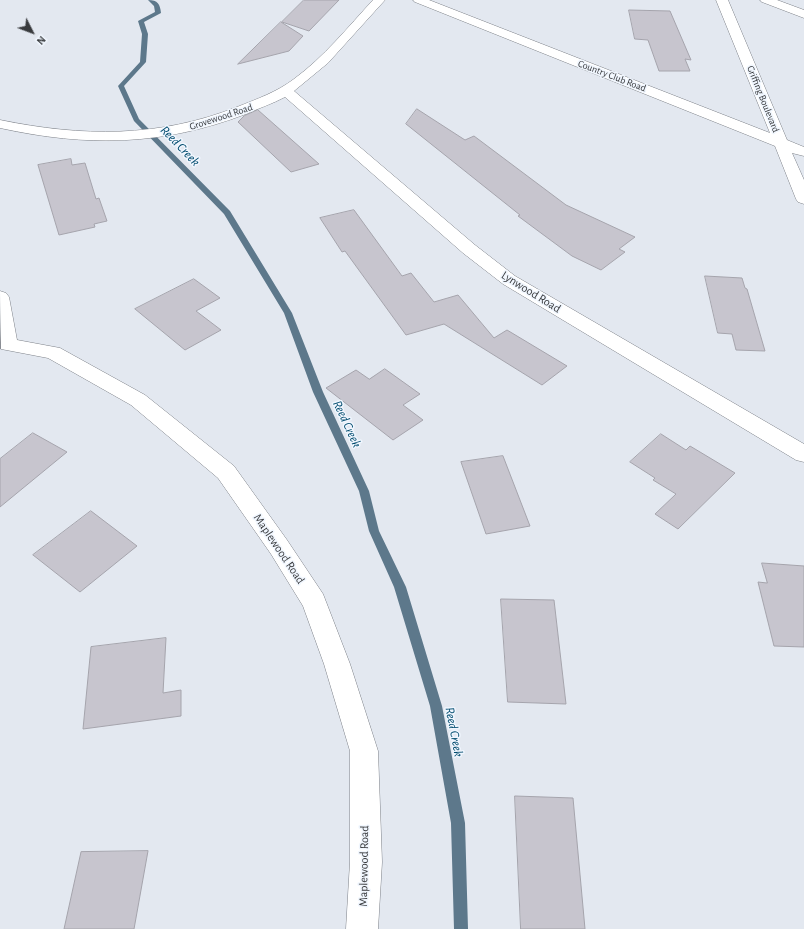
<!DOCTYPE html>
<style>
body{margin:0}
#map{position:relative;width:804px;height:929px;overflow:hidden;background:#e3e8f0;font-family:"Alegreya Sans",sans-serif}
canvas{display:block}
.north{position:absolute;left:12px;top:12px;width:40px;height:40px;-webkit-text-stroke:3px #f0f6fe;paint-order:stroke;rotate:132deg;font-size:11px;font-weight:700;line-height:16px;text-align:center;color:#383a3d}
.north::after{content:'';display:block;margin:auto;width:14px;height:18px;background:#383a3d;clip-path:polygon(50% 0,100% 100%,50% 72%,0 100%)}
</style>
<div id="map">
<canvas width="804" height="929"></canvas>
<div class="north">N</div>
</div>
<script>
const c = document.querySelector('canvas').getContext('2d');
c.lineJoin = 'round';
function fillPath(path, color) { c.fillStyle = color; c.fill(path, 'evenodd'); }
function stroke(path, color, width, dash) { c.strokeStyle = color; c.lineWidth = width; c.lineCap = dash ? 'butt' : 'round'; c.setLineDash(dash || []); c.stroke(path); }
function write(font, color, halo, rows, align = 'center') {
  c.font = font + ' "Alegreya Sans",sans-serif'; c.lineWidth = 3; c.setLineDash([]); c.textBaseline = 'middle'; c.strokeStyle = halo; c.fillStyle = color; for (const [text, x, y, turn = 0] of rows) {
    c.save(); c.translate(x, y); c.rotate((+turn || 0) * Math.PI / 180); c.textAlign = isNaN(turn) ? turn : align; if (halo) c.strokeText(text, 0, 0); c.fillText(text, 0, 0); c.restore();
  }
}
fillPath(new Path2D(`
 M148,0c10,0 12,4 13,13l-17,9 4,12 -2,28 -22,24 15,33 91,92 62,102 31,79 46,99 10,40 27,56 36,119 23,117 3,106h-14l-3,-106 -21,-117 -36,-119 -25,-56 -10,-40 -46,-99 -29,-79 -60,-99 -90,-93 -16,-35 22,-24 2,-28 -4,-13 17,-9 -1,-6z`), '#5d788b');
const building = new Path2D(`
 M304,0h35l-30,31 -27,-9z
 M629,10l41,1 21,49 -6,-1 5,12h-31l-11,-31 -13,-1z
 M281,22l22,14 -14,15 -51,13z
 M417,109l48,31 9,-4 92,69 69,32 -16,12 6,3 -24,18 -29,-14 -54,-40 2,-1 -114,-91z
 M258,110l61,54 -28,8 -53,-50 6,-6z
 M71,159l1,6 13,-2 11,36 3,-1 8,23 -13,3 1,3 -36,8 -21,-70z
 M354,210l48,66 9,-3 23,29 24,-7 36,43 13,-8 60,36 -25,19 -98,-61 -38,11 -61,-84 -3,1 -22,-34z
 M705,276l37,2 3,10 2,1 18,62 -29,-1 -4,-16 -14,-1z
 M194,279l26,19 -24,13 25,19 -36,20 -50,-41z
 M385,369l35,25 -17,11 20,15 -30,20 -67,-52 30,-18 13,9z
 M33,433l34,19 -67,55v-48z
 M661,434l25,16 4,-4 45,27 -57,56 -23,-15 21,-20 -23,-14 2,-2 -25,-16z
 M503,456l27,70 -44,8 -25,-72z
 M91,511l46,35 -57,46 -47,-37z
 M762,563l42,3v81l-30,-1 -16,-64 9,1z
 M501,599l53,1 12,104 -58,-2z
 M166,638l-3,55 18,-3v26l-98,13 8,-82z
 M515,796l58,2 12,131h-64z
 M148,851l-14,78h-70l17,-77z`);
fillPath(building, '#c7c5ce');
stroke(building, '#a5a4ac', 1);
const minor = new Path2D(`
 M373,0h12l-57,63 -34,28 181,154 40,31 289,168v18l-8,-2 -293,-176 -40,-31 -178,-156c-13,7 -26,11 -39,17 -84,32 -159,33 -246,14v-8c83,17 158,18 237,-13 20,-8 40,-15 57,-28 30,-22 54,-52 79,-79z
 M413,0h16l341,133 -54,-133h12l59,140 17,7v9l-12,-3 12,27v24l-6,-2 -2,-3 -21,-53 -360,-144z
 M760,0h17l27,10v8l-42,-16z
 M0,291l6,2 3,4 8,43 43,8 85,47 89,71 53,74 36,54 27,70 28,87 4,111 -4,67h-32l4,-67v-111l-26,-87 -21,-58 -32,-52 -53,-76 -87,-73 -83,-47 -47,-9z`);
stroke(minor, '#7d8188', 1);
fillPath(minor, '#fff');
write('10px', '#383a3d', '#f0f6fe', [
 ["Country Club Road",612,76,21],
 ["Griffing Boulevard",763,99,68],
 ["Grovewood Road",221,117,-18]
]);
write('12px', '#383a3d', '#f0f6fe', [
 ["Lynwood Road",531,292,32],
 ["Maplewood Road",279,549,56],
 ["Maplewood Road",364,866,-89]
]);
write('italic 13px', '#004b6e', '#f0f6fe', [
 ["Reed Creek",180,146,46],
 ["Reed Creek",347,424,65],
 ["Reed Creek",454,732,79]
]);
</script>
